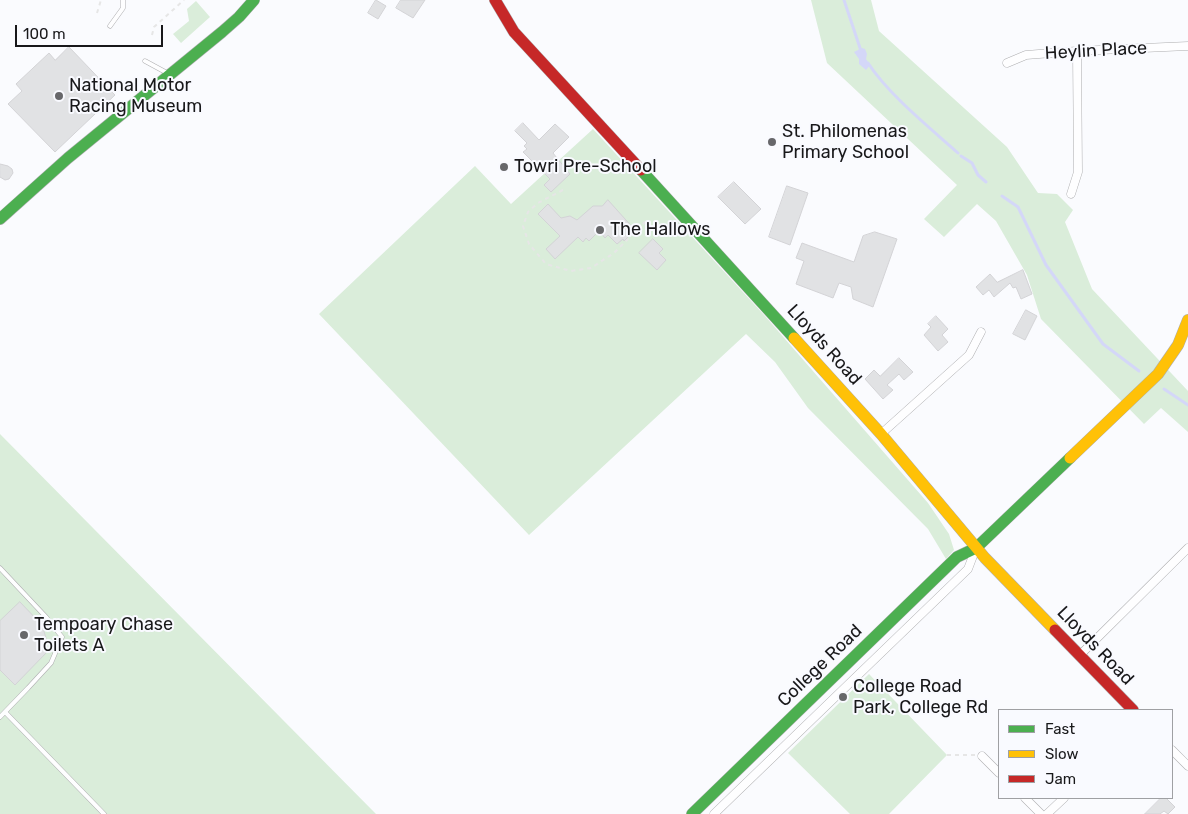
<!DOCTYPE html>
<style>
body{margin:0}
#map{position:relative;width:1188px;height:814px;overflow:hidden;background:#fafbfe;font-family:Rubik,sans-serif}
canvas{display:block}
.legend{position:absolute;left:998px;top:709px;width:175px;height:90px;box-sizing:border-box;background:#f9faff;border:1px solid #9fa0a3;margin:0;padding:6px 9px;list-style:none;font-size:15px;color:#18181a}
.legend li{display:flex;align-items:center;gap:10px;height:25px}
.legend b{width:25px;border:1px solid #9fa0a3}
.scale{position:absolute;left:15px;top:25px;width:148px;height:22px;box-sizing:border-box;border:2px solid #18181a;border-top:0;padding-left:6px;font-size:15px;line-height:18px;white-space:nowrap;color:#18181a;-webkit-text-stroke:4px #f9faff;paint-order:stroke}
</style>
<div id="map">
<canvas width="1188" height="814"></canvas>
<ul class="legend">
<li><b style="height:6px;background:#4caf50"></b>Fast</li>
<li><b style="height:6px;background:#ffc107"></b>Slow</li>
<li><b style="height:6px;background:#c62828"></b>Jam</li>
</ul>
<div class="scale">100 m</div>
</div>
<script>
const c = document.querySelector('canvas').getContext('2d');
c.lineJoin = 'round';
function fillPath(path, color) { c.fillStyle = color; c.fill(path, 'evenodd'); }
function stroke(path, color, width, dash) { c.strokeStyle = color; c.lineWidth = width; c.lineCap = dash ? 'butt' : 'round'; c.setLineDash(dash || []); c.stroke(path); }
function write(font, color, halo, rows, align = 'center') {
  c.font = font + ' Rubik,sans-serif'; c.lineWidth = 4; c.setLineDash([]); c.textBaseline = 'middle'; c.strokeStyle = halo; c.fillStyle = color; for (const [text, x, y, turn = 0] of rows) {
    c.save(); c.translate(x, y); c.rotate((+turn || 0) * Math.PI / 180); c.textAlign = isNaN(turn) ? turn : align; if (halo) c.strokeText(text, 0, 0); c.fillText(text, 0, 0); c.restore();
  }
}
fillPath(new Path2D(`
 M811,0h60l8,31 128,116 31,46 19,1 16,16 -8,12 27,67 96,102v41l-27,-24 -17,16 -103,-105 -14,-44 -31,-54 -19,-17 -33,33 -20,-18 33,-34 -130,-122z
 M196,1l14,16 -29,26 -8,-9 16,-13 -2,-12z
 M593,129l172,187 163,187 21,31 5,16 -8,9 -18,-30 -120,-121 -33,-46 -29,-28 -217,201 -210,-221 156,-148 36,38z
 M0,434l376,380h-376z
 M869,674l78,81 -58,59h-39l-62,-61z`), '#daedda');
fillPath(new Path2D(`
 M862,48l3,1 2,5 -1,5 4,6 -4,5 -7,-6v-5l-5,-7z`), '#d4d7f8');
stroke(new Path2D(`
 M844,0l18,54
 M868,63c21,32 61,64 90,90
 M961,156l11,7 6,12 8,7
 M1002,196l16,11 28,58 57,79 36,27
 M1164,389l24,16`), '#d4d7f8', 3);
const building = new Path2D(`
 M376,0l10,6 -8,13 -10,-6z
 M401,0h24l-12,18 -17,-10z
 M69,47l46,48 -60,57 -47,-48 14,-13 -6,-7 33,-31 6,7z
 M523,123l16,17 16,-16 14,13 -16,16 17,21 -19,18 -7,-7 6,-6 -27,-27 4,-3 -3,-3 3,-3 -12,-12z
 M0,164l8,2 4,3 1,4 -4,6 -4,1 -5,-3z
 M734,182l27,27 -16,15 -27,-27z
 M787,186l21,7 -18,52 -21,-8z
 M608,200l26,29 -3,2 1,2 -8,8 -1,-2 -6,5 -9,-9 -3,3 -6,-7 -10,10 -3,-3 -3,4 -5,-5 -23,22 -9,-10 14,-13 -22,-22 10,-10 13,14 9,-2 7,4 16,-14h9z
 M875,232l22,7 -24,68 -20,-8 -2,-12 -12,-4 -6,15 -37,-14 8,-23 -8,-3 6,-15 52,19 9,-26z
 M653,239l10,10 -4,4 7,7 -9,10 -18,-17z
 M1023,270l9,24 -11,5 -5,-12 -3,1 -3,-5 -16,14 -5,-7 -6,5 -7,-8 14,-13 7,8z
 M1026,310l11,6 -12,24 -12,-6z
 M936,316l12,13 -6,6 6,7 -10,9 -14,-16 7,-8 -3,-3z
 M899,358l14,14 -9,8 -5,-6 -12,11 6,5 -10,9 -18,-20 9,-9 6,6z
 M20,602l22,23 4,13v15l-31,32 -15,-15v-49z
 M1161,798h5l9,9 -7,7 -4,-3 -4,3h-15z`);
fillPath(building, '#e1e2e4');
stroke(building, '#d3d3d6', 1);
const lane = new Path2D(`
 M110,26l13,-18v-8
 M145,61l24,13
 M0,568l46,49 16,20 -11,26 -23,25 -28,29
 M5,712l99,102`);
const street = new Path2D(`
 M1007,63l19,-8 51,-4 111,-5
 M1071,194l7,-22 -1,-121
 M881,434l88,-79 12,-23
 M1080,655l108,-107
 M1172,750l16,16
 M982,756l17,17
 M1025,798l16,16
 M714,814l254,-245 8,-21
 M1047,814l17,-16`);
const fast = new Path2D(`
 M641,170l153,168
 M0,219l68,-61 154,-126 17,-15 15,-17
 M692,814l265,-257 19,-9 94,-90`);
const slow = new Path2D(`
 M794,338l87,96 104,124 70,72
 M1070,458l88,-84 20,-29 10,-25`);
const jam = new Path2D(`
 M495,0l19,32 127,138
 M1055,630l78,80`);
stroke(lane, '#aeaeb0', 5);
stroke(street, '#aeaeb0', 9);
stroke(fast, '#aeaeb0', 12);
stroke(slow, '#aeaeb0', 12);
stroke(jam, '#aeaeb0', 12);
stroke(new Path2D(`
 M97,13l4,-13
 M152,35l2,-8 30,-27
 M563,190l-25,13 -10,9 -5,14 6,18 17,20 25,7 20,-3 23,-15 33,-33
 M947,755h28`), '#e6e6e6', 2, [4, 4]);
stroke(lane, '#fefeff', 4);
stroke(street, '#fefeff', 8);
stroke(fast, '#4caf50', 11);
stroke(slow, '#ffc107', 11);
stroke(jam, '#c62828', 11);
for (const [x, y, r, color] of [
 [59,96,5,"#67676a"],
 [772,142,5,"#67676a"],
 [504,167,5,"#67676a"],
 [600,230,5,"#67676a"],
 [24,635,5,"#67676a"],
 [843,697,5,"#67676a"]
]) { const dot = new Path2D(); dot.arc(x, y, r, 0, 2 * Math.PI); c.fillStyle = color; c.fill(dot); stroke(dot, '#f9faff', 2); }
write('18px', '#18181a', '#f9faff', [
 ["Heylin Place",1096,51,-3],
 ["Lloyds Road",824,345,48],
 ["Lloyds Road",1095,646,46],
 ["College Road",820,666,-44]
]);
write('18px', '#18181a', '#f9faff', [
 ["National Motor",69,86],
 ["Racing Museum",69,107],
 ["St. Philomenas",782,132],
 ["Primary School",782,153],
 ["Towri Pre-School",514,167],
 ["The Hallows",610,230],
 ["Tempoary Chase",34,625],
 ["Toilets A",34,646],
 ["College Road",853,687],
 ["Park, College Rd",853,708]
], 'left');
</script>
